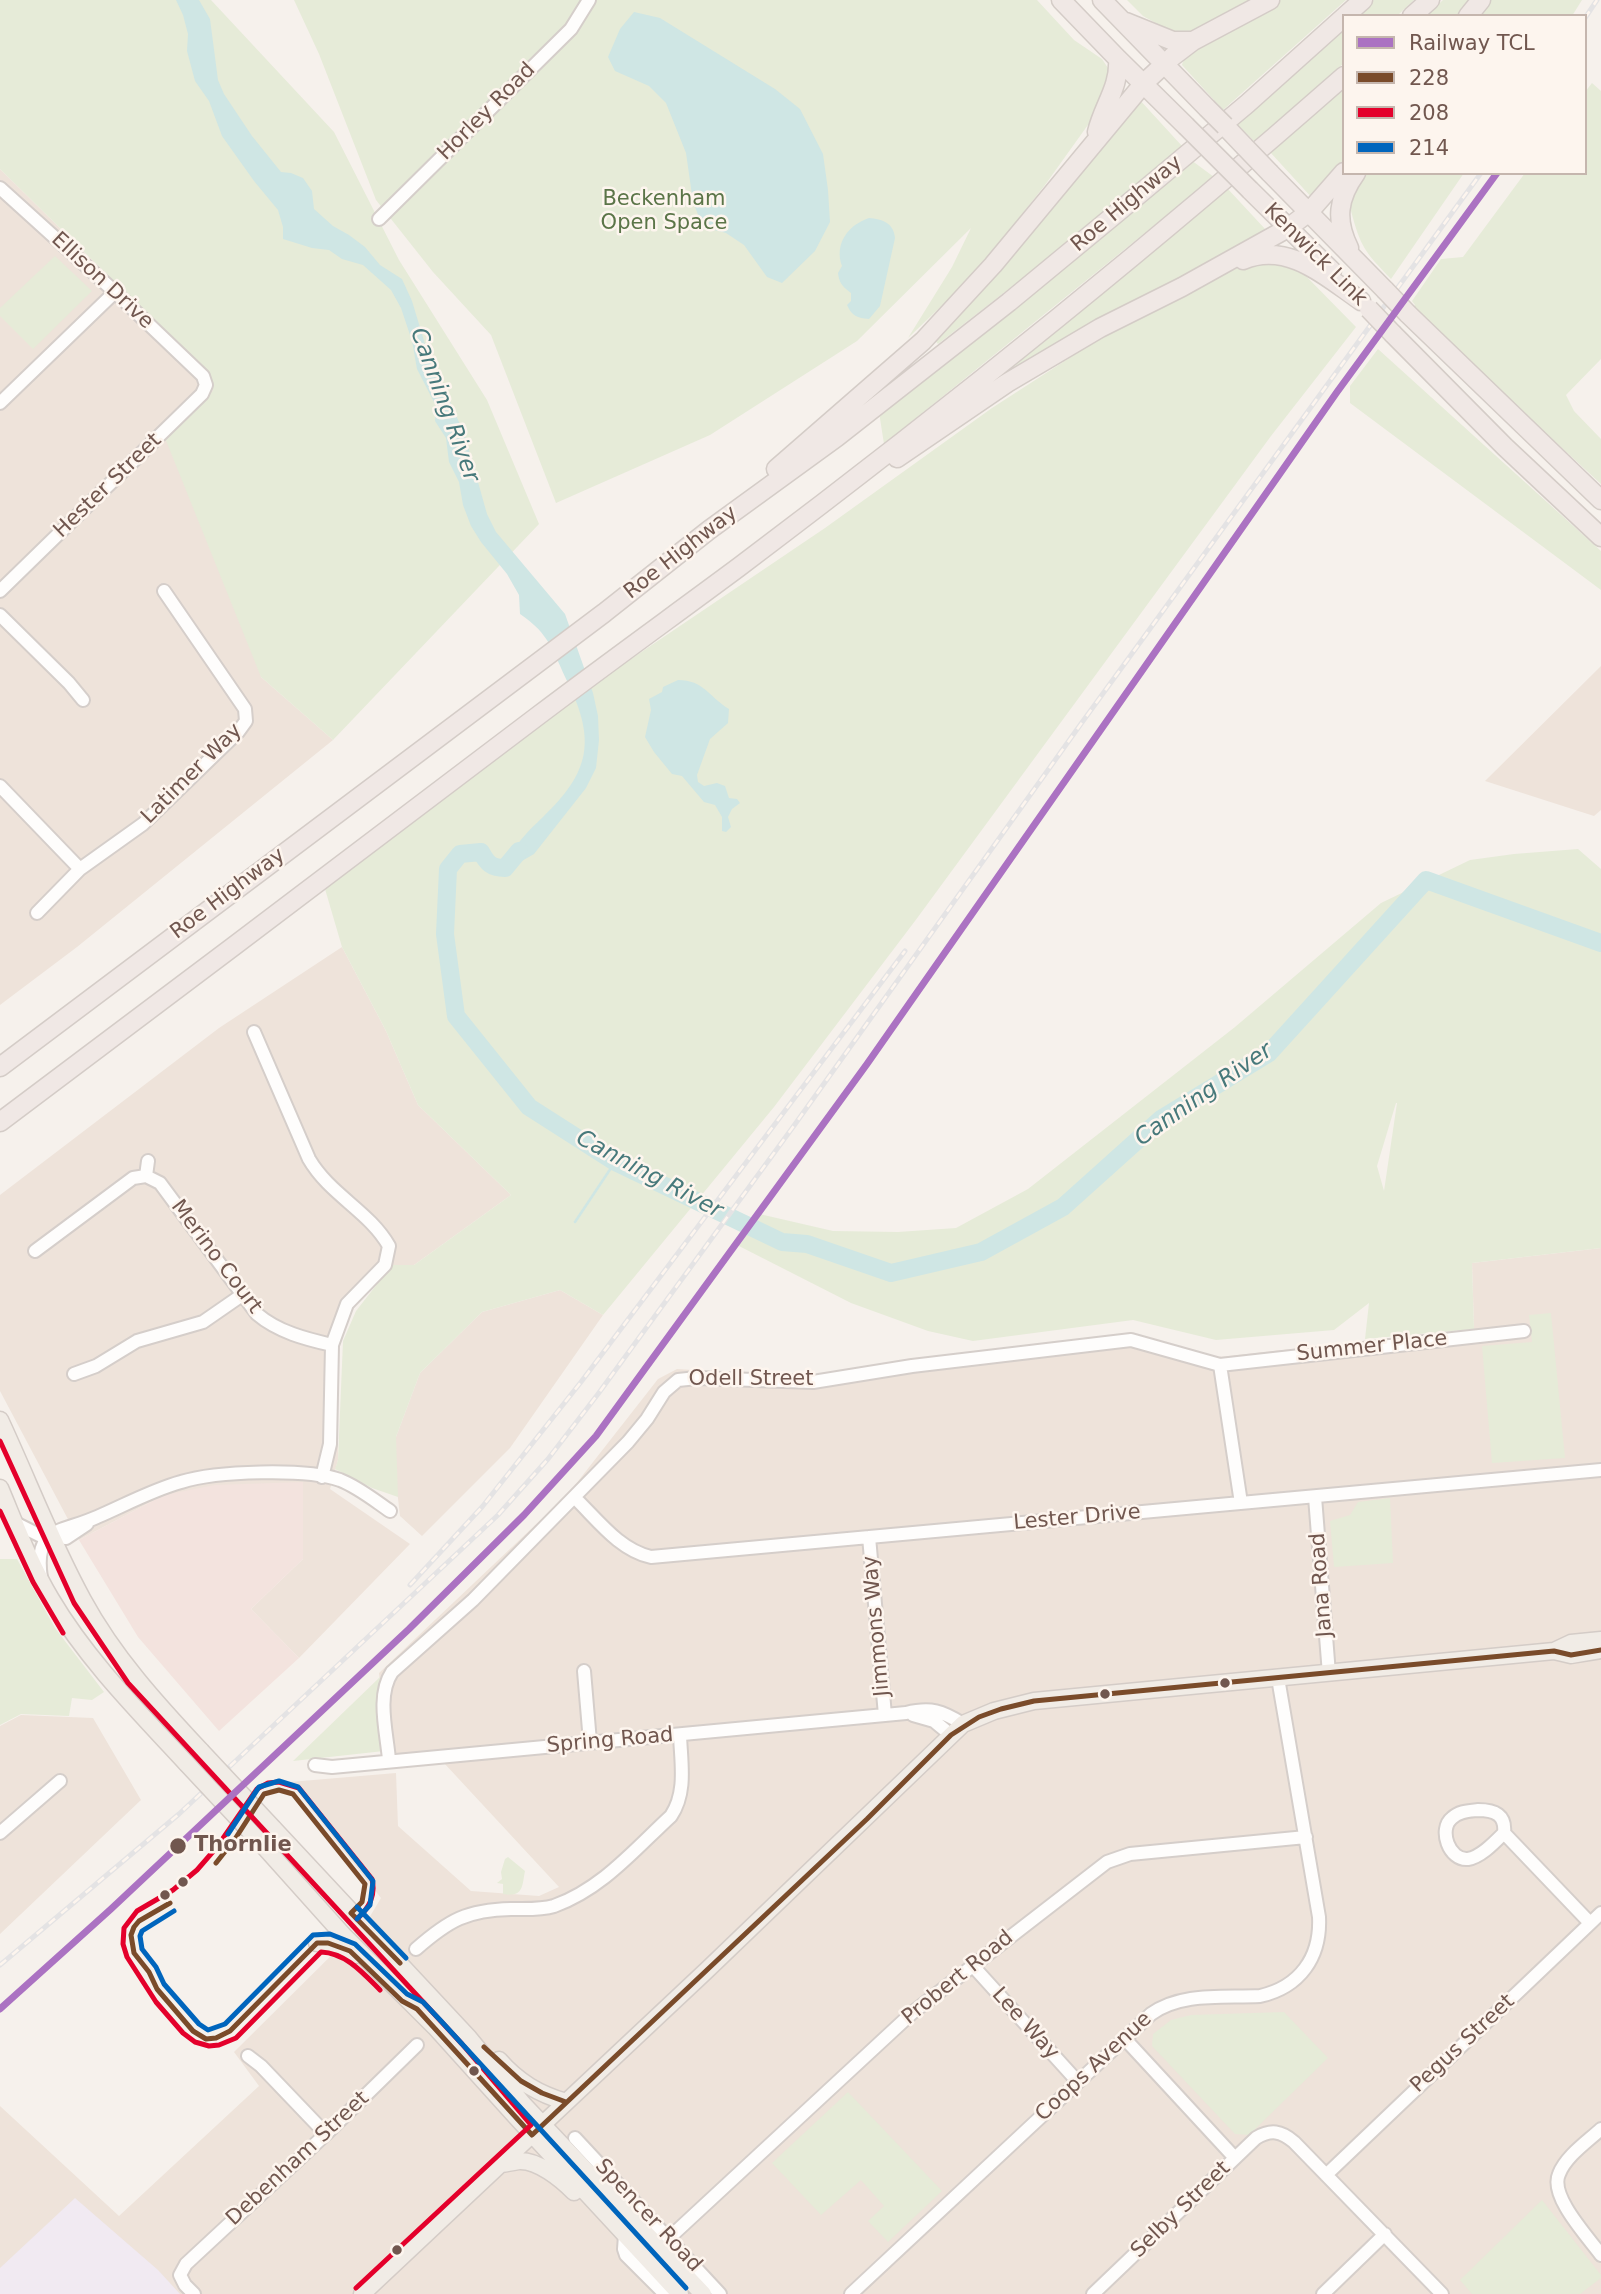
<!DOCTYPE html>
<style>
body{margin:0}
#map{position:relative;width:1601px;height:2294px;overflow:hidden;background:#f6f1ec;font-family:"DejaVu Sans",sans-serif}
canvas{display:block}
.legend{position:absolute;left:1342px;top:14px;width:245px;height:161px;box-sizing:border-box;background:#fdf5ee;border:2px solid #c5b6ae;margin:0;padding:9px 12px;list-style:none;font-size:21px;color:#71574f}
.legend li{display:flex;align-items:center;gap:14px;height:35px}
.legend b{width:35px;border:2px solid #c5b6ae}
</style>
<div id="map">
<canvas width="1601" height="2294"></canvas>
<ul class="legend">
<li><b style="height:9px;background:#ab72c2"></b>Railway TCL</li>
<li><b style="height:9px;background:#7a4b2a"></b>228</li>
<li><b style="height:9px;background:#e4002b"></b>208</li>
<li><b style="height:9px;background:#0065bd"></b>214</li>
</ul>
</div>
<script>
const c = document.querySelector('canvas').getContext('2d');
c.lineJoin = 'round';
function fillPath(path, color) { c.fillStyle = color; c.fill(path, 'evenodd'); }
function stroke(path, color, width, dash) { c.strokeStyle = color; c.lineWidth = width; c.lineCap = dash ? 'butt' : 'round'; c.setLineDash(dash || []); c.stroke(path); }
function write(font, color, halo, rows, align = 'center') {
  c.font = font + ' "DejaVu Sans",sans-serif'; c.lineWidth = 5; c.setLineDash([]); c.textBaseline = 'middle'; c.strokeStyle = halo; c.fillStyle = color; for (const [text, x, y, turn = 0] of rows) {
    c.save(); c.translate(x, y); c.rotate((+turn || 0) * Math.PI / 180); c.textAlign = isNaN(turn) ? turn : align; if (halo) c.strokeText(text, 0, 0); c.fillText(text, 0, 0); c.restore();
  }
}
fillPath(new Path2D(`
 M0,169l205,202 8,20 48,286 72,63 -256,207 -77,58z
 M1601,666v144l-7,6 -109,-35z
 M342,947l44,84 32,74 93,90 -97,70h-27l-34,42 -15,33v120l-8,29 80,55 -111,114 -48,-49 52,-50 -139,-64 -85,45 -79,-149v-196l219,-167z
 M1601,1248v1046h-1601v-188l119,110 140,-130 -25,-34 135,-134 12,-20 -91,-116 106,-9 2,53 73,65 68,5 20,-9 -115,-124 -47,1 -10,-11 -8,-80 189,-179 90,-115 19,-10 132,8 319,-43 91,23 255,-28 -2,-66z
 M560,1290l43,25 -93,133 -88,88 -22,-20 -4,-35v-44l24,-64 62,-61z
 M21,1715l72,3 48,82 -141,134v-208z`), '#eee3da');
fillPath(new Path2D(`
 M303,1482v77l-52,50 48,49 -80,73 -81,-94 -59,-97 85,-45 51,-10z`), '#f3e3de');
fillPath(new Path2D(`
 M75,2198l83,72 22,24h-180v-26z`), '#f1eaf2');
fillPath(new Path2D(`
 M0,0h211l123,132 65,128 88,140 52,124 -206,216 -72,-63 -96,-239 48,-47 -8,-20 -205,-202z
 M294,0h743l37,40 28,19 6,9 1,8 -9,32 -55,77 -70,89 -67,64 44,-71 19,-39 -114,113 -147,94 -154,68 -65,-168 -58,-63 -57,-72 -57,-146z
 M1127,0h128l-63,33 -21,3 -10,-10 -18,-10z
 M1279,0h67l-123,110 -41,-45c7,-24 75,-54 97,-65z
 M1374,0h40l-17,16h-41z
 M1443,0h31l-13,16h-35z
 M1488,0h94l-10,16h-96z
 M1344,27v36l-89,79 -22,-22z
 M1592,83l9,8v268l-35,36 8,16 27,28v45l-189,-174 3,-5 -3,-4 29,-42 22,-2 62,-84h60v-81z
 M1344,89v78l-31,32 -43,-47z
 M1138,98l44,48 -118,100 -126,98 -6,-7z
 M1191,160l23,17 -330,267 -5,-32z
 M1363,173h101l-73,106c-26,-27 -30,-31 -40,-68h-3l2,-13z
 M1227,188l39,42 -2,5 -263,144 -2,-4z
 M55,256l37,35 -59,58 -33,-33v-8z
 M1276,259l27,14 53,54 -85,109 -356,485 -141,186 -171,208 -43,-25 -78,22 -62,61 -24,64 2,60 -26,-9 -37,-19 3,-9 5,-119 13,-30 36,-46h22l97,-70 -93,-90 -32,-74 -44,-84 -17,-58 272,-207 228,-154 167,-120 136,-88 114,-54z
 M1378,349l223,202v39l-251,-187v-17z
 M1578,849l23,20v379l-129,15 2,66 -109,10 4,-36 -35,27 -118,10 -83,-20 -160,21 -45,-10 -77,-28 -116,-59 20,-31 78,18 65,1 58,-4 72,-39 207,-162 146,-124 89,-43 44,-6zM1396,1103h1l-13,88 -7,-25z
 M1551,1313l14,145 -73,5 -10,-117 50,-4 -3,-27z
 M1390,1498l3,65 -59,4 -4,-46 20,-6 8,-13z
 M0,1559h17l38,69 49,64 -12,8 -20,-2 -3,18 -48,-2 -21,11z
 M380,1677l4,74 -91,10z
 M508,1857l17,14c-3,14 -1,27 -22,23v-10l-6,-1 5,-4 -1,-7 4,-13z
 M1284,2012l44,46 -79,77 -14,-1 -83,-88 1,-12 18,-14 20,-5z
 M848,2092l94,99 -54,51 -20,-21 16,-15 -23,-26 -40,35 -49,-52z
 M1542,2200l59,75v3l-21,16h-108l-12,-14z`), '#e6ebd8');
fillPath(new Path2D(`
 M176,0h23l11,19 8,61 6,14 28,42 29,36 10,1 12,5 9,13 2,18 19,17 16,9 16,12 15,18 22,14 10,22 13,43 40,92 22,78 9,18 69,82 28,79 5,23 1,24 -3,28 -10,20 -52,66 -14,8 -15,6c7,-21 22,-36 38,-51 47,-45 53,-76 25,-134 -15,-31 -18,-49 -48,-69l-1,-19 -12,-21 -26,-32 -10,-16 -8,-21 -4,-23 -10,-20 -3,-24 -11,-17 1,-15 -19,-37 -5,-28 -11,-33 -10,-18 -28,-25 -21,-6 -13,-9 -17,-2 -29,-9v-12l-5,-17 -24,-29 -32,-45 -13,-35 -14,-20 -8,-30 1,-17 -5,-19z
 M634,12l26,6 115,71 25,20 23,45 5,36 2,32 -15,29 -33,32 -15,-6 -23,-32 -18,-12 -23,-6 -10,-25 -7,-49 -20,-50 -17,-17 -34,-15 -7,-14 12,-28z
 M869,218c13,1 25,5 26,20l-15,68 -11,13c-12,-1 -17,-3 -22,-14l4,-4v-8c-8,-6 -12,-10 -13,-20l4,-7c-8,-22 6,-41 27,-48z
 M678,680c26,0 31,17 51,29l-1,14 -18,16 -13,36 1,7 6,4 13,-3 8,3 4,12 8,1 3,4 -8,6 -4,8 3,10 -5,5 -4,-1v-14l-7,-12 -11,-3 -22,-26 -10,-2 -18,-22 -9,-15 6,-27 -2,-11 13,-7 1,-5z`), '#cfe6e4');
stroke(new Path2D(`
 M575,1222l40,-60`), '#cfe6e4', 2.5);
stroke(new Path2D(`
 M519,851l-14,17c-14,0 -18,-5 -24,-16l-21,2 -12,15 -3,65 11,82 73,91 86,55 167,80 25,2 84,29 90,-21 82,-45 98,-88 108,-66 157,-173 175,63`), '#cfe6e4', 18);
const minor = new Path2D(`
 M0,188l115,104 88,84 3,9 -4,9 -202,197
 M379,219l192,-190 18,-29
 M0,403l115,-111
 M0,615l69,68 14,17
 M0,786l80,83
 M37,913l43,-44 63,-45 95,-92 8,-11 -1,-12 -81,-118
 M254,1032l55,127c21,36 60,52 80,87l-4,19 -38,39 -15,41 -2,99 -8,33
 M146,1176l2,-15
 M35,1251l98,-73 13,-2 14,7 97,131c21,18 49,25 75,31
 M1220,1365l304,-34
 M74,1374l22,-8 41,-25 66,-19 39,-27
 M574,1497c23,22 45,53 77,60l950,-87
 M1315,1497l14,177
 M15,1523l24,12 27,3 21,-14
 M869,1537l16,178
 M41,1578c-8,-53 22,-45 56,-61 28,-12 55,-27 84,-35 35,-11 125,-14 159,-2 18,7 34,20 50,31
 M584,1671l6,71
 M913,1715l21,6 17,14
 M389,1760c-2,-27 -13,-64 3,-88l81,-72 101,-103 54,-55 19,-23 17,-27 14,-12 19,-2 116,4 99,-16 219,-26 89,25 21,138
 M315,1765l17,2 574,-54c25,-6 36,-2 57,11
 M1478,1810c17,0 28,5 26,23 -9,9 -23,24 -36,26 -19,2 -30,-30 -16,-41 7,-7 17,-7 26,-8z
 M0,1833l60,-52
 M1504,1833l86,90
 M416,1949c33,-29 51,-39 95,-40 14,0 30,1 43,-3 48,-17 81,-57 117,-90 16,-24 10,-53 9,-81
 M972,1965l106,117
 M1125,2039l110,119
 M248,2056l13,10 65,68
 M1601,2129c-14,13 -35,27 -42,45 -10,22 29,63 42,81
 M575,2138l145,156
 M1326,2175l275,-262
 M625,2235l-1,14 2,6 39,39
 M668,2239l244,-226 195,-151 23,-8 176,-17
 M194,2294l-9,-9 -5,-10 6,-11 140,-130 91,-89
 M851,2294l300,-280c31,-22 72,-16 109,-18 40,-9 61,-39 59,-79l-41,-239
 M1093,2294l163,-156c15,-9 25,-7 38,4l148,152
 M1323,2294l62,-60`);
const major = new Path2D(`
 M0,1420c28,60 51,122 83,180 31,57 74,104 118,151
 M0,1488c16,38 30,76 51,111 36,61 88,113 136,165
 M1554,1651l17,-8 30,-3
 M273,1828l196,210 54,66 180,190
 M259,1841l86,96 90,90 82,91 163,176
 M317,1943c14,-1 28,2 38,12
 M499,2060c19,22 40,34 67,42
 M502,2164c5,-1 11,-2 17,-3 19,-1 42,18 55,31
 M362,2294l345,-324 256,-246 31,-13 40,-10 520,-50 17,4 30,-5`);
const highway = new Path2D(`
 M1061,0l57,59 68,67
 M1102,0l105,108
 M1345,16l18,-16
 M1412,16l18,-16
 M1468,16l13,-16
 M1126,22l47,19h20
 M1225,126l19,20
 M1097,132c6,-26 23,-45 21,-73
 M1270,173l115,117
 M1250,190l82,81
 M1349,248c-14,-28 -11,-50 7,-75
 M1243,260c45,-19 83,17 118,41
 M1408,314l193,186
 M1393,334l112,113 96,90
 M897,458l110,-75 93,-55 82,-41 106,-59 21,-16 35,-40
 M776,469l147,-128 70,-76 151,-182 28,-26 21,-16 77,-41
 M0,1067l604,-454 105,-83 128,-93 172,-135 109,-90 129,-108 97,-87
 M0,1122c180,-135 360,-271 539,-407 66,-50 134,-99 200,-148 207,-156 410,-319 605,-491`);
stroke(minor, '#d5ceca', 16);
stroke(major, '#d4ccc7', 19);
stroke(highway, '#d4ccc7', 21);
stroke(minor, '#fefdfc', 12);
stroke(major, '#f1ece6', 16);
stroke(highway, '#f0e8e5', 18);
const rail = new Path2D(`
 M1585,18l12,-18
 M410,1585l72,-78 99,-125 324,-431
 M0,1965l179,-151 319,-299 50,-56 50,-65 195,-267 290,-406 398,-548`);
stroke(rail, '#e4e3e4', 5);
stroke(rail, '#fdf5ee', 2.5, [8]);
const majorBridge = new Path2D(`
 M201,1751l72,77
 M187,1764l72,77`);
const highwayBridge = new Path2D(`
 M1207,108l18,18
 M1186,126l64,64
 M1244,146l26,27
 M1385,290l23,24
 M1369,309l24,25`);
stroke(majorBridge, '#d4ccc7', 19, []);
stroke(highwayBridge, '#d4ccc7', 21, []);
stroke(majorBridge, '#f1ece6', 16);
stroke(highwayBridge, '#f0e8e5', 18);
stroke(new Path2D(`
 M216,1863l19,-24 29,-45 15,-4 14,4 72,90 -3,18 -11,11 49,50
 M170,1903l-31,18 -5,6 -3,8 3,18 15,19 8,17 36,42 13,8 10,-1 14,-7 87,-88h11l22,8 52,50 15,8 115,126 335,-316 84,-84 28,-18 22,-8 33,-8 520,-50 17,4 30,-5
 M484,2047l37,34 21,12 24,9`), '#7a4b2a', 5);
stroke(new Path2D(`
 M0,1441l74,162 54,80 334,361 69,81 -175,163
 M0,1511l33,71 30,51
 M357,1919c12,-11 19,-23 15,-40l-73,-91 -20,-6 -11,1 -11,6 -40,58 -20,23 -24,20 -36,21 -13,17 -1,16 4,13 29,45 27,31 12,9 14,4 10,-1 17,-7 85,-86c25,1 42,21 59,38`), '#e4002b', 5);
stroke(new Path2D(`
 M228,1834l31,-47 20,-6 19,6 75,94 -3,24 -13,14
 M357,1907l49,51
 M174,1911l-32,20 -2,5 2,13 14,18 8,17 35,40 9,6 17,-6 88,-89 17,-1 25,10 52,50 16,8 18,19 245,267`), '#0065bd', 5);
stroke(new Path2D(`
 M0,2009l111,-100 298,-280 115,-114 72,-79 271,-372 470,-672 160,-219`), '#ab72c2', 7);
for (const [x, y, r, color] of [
 [1225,1683,6,"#71574f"],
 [1105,1694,6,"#71574f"],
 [178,1846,9,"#71574f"],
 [183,1882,6,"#71574f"],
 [165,1895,6,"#71574f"],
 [474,2071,6,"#71574f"],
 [397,2250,6,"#71574f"]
]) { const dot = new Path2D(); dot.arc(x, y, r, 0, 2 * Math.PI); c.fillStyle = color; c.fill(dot); stroke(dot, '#fdf5ee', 2.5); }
write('21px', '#71574f', '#fdf5ee', [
 ["Horley Road",487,112,-45],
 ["Roe Highway",1127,204,-40],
 ["Kenwick Link",1315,255,45],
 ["Ellison Drive",102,281,43],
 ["Hester Street",108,486,-44],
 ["Roe Highway",681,553,-38],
 ["Latimer Way",192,774,-45],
 ["Roe Highway",228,894,-37],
 ["Merino Court",216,1257,53],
 ["Summer Place",1372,1347,-6],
 ["Odell Street",751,1380],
 ["Lester Drive",1077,1518,-5],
 ["Jana Road",1322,1585,-94],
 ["Jimmons Way",877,1626,-95],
 ["Spring Road",610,1741,-5],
 ["Probert Road",958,1978,-39],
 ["Lee Way",1025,2024,48],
 ["Pegus Street",1463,2044,-43],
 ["Coops Avenue",1094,2067,-43],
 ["Debenham Street",298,2159,-43],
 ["Selby Street",1181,2210,-44],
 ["Spencer Road",648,2216,47]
]);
write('21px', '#5b7548', '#fdf5ee', [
 ["Beckenham",664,200],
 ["Open Space",664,224]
]);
write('bold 21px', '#71574f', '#fdf5ee', [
 ["Thornlie",194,1846]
], 'left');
write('italic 23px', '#47797b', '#fdf5ee', [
 ["Canning River",444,405,70],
 ["Canning River",1204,1095,-35],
 ["Canning River",649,1175,28]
]);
</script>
